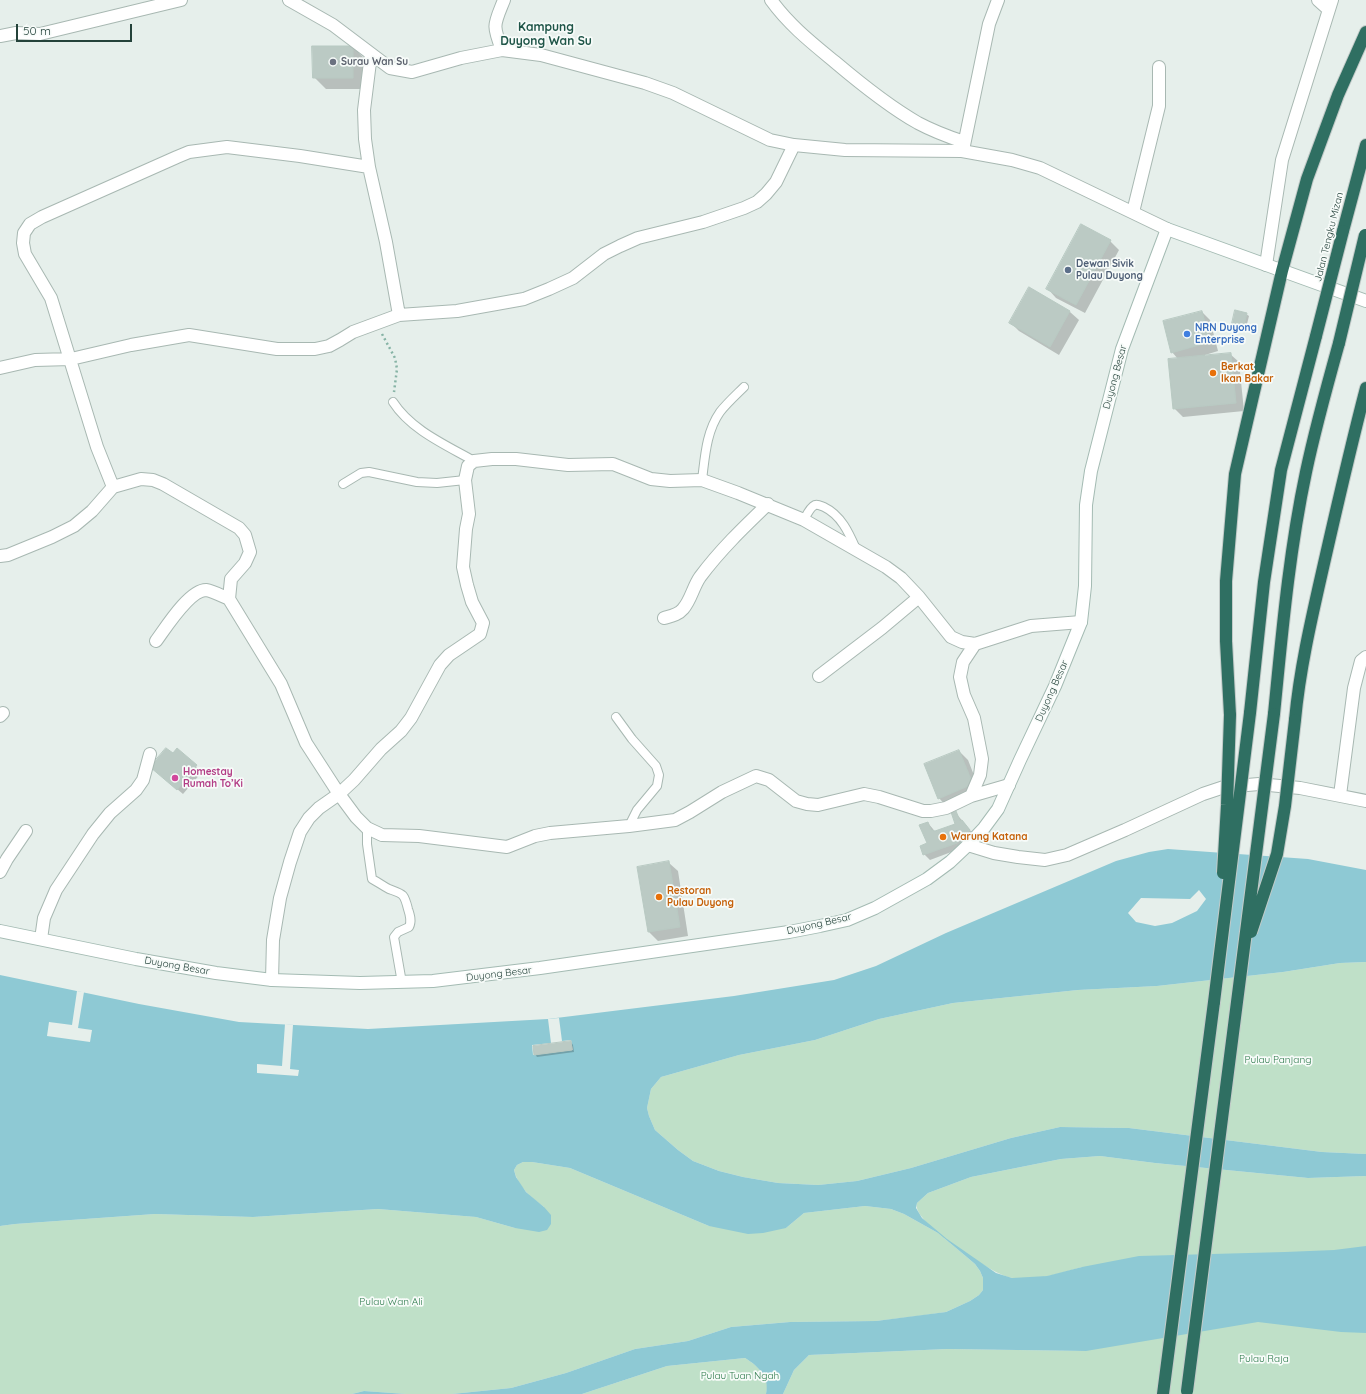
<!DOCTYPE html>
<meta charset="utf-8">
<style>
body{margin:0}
#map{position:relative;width:1366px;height:1394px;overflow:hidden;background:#e6efeb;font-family:Quicksand,sans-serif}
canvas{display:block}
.scale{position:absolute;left:16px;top:24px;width:116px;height:18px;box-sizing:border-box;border:2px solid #24423a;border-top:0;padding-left:5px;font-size:12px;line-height:14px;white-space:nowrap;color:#24423a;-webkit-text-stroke:3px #f7fbf9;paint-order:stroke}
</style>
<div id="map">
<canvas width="1366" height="1394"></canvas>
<div class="scale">50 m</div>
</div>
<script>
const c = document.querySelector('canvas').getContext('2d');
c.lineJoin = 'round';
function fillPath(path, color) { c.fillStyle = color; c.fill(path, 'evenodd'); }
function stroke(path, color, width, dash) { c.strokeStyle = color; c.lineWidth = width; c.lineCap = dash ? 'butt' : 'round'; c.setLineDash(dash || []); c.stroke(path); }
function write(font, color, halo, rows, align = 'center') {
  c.font = font + ' Quicksand,sans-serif'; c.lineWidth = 3.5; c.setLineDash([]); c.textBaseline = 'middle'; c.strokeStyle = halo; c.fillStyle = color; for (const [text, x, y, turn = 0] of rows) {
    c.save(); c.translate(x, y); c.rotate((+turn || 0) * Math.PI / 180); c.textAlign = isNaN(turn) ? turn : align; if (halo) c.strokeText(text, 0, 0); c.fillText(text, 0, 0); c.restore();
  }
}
fillPath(new Path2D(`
 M1366,962v192l-44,-2 -193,-24 -69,-1 -49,11 -100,30 -54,13 -39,4 -40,-2 -35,-6 -24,-6 -26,-10 -15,-11 -23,-20 -6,-14 -2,-8 4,-19 10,-12 78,-22 76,-15 64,-21 74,-16 125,-13 79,-4 126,-14 57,-9z
 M1100,1156l55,7 153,15 58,-2v218h-583l11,-24 15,-15 138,-6 139,2 -4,-84c-22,6 -47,15 -69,11 -19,-2 -81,-46 -91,-61 -4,-5 -6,-9 -5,-14l11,-10 43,-16 90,-18z
 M523,1162h9l38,6 139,58 77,2 18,-15 61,-7 26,3 13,5 34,19 24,20 13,11 5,7 3,7v12l-4,5 -9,6 -24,11 -28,4 -42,5 -86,1 -59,5 -43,14 -53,8 -69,24 -55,15 -59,6h-46l-42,-3 -12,3h-352v-168l15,-2 140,-10 98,3 125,-8 98,8 39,11 29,-21c-13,-10 -26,-20 -30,-37l3,-5z
 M745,1358c13,8 26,19 21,36h-184l85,-28z`), '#bfe0c8');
fillPath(new Path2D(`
 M1168,849l140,10 58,11v92l-26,1 -57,9 -126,14 -79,4 -125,13 -74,16 -64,21 -76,15 -78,22 -10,12 -4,19 2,8 6,14 23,20 15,11 26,10 24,6 35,6 40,2 39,-4 54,-13 100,-30 49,-11 69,1 193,24 44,2v22l-58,2 -153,-15 -55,-7 -39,3 -90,18 -43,16 -11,10 -1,5 6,10 25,21 49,34 16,5 35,-2 35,-9 57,-11 146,-4 49,-2 32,-4v87l-25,-1 -83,-10 -172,29 -139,-2 -138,6 -15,15 -11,24h-17c4,-17 -8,-28 -21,-36l-78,8 -85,28h-130l59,-6 55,-15 69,-24 53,-8 43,-14 59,-5 86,-1 70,-9 24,-11 9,-6 4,-5v-12l-3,-7 -5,-7 -13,-11 -24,-20 -34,-19 -13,-5 -26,-3 -61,7 -18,15 -23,5 -15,1 -39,-8 -139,-58 -38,-6h-9l-6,3 -3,5 2,7 10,15 18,15 7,8v9l-4,6 -8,2 -24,-4 -39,-11 -98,-8 -125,8 -98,-3 -140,10 -15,2v-251l139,29 100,18 129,7 180,-10 186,-23 100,-16 42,-14 70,-33 170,-72 33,-9zM1199,890l7,9 -9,12 -25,12 -17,3 -19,-4 -8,-9 13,-15 49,1z
 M364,1391l42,3h-54z`), '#8ec9d4');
fillPath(new Path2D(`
 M77,991l7,1 -6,36 14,2 -2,12 -43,-6 2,-14 23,3z
 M559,1018l3,23 9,-1 2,10 -40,5 -1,-10 19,-2 -3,-24z
 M285,1024l8,1 -3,44 9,1 -1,6 -41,-3v-9l25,2z`), '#e6efeb');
fillPath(new Path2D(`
 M353,47l12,12v30h-39l-12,-12z
 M1110,241l9,9 -34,63 -29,-15 -8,-9z
 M1030,288l40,24 9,8 -20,35 -40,-24 -9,-9z
 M1202,312l8,8 8,31 -13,4v1l25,-2 9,8 5,49 -61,6 -9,-9 4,-49 -6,-7z
 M1246,314l3,2 -4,16 -10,-2 -3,-3z
 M177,749l25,23 -19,22 -26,-22z
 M959,751l9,9 13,33 -34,14 -8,-9z
 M955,812l20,24 -13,12 -32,12 -6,-6 4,-10v-21l5,6 2,3 21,-8z
 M669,863l9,8 10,65 -30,5 -9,-9 -11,-64z
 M571,1042l2,3 1,7 -37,5 -2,-3z`), '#0003');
const building = new Path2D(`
 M312,46h41v32h-40z
 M1081,224l30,16 -35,65 -30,-16z
 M1029,287l41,24 -20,36 -41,-24z
 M1235,310l12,3 -4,17 -12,-2z
 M1202,311l8,31 -39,11 -8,-32z
 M1231,353l5,50 -63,6 -5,-50z
 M166,748l7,5 4,-5 20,17 -20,25 -27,-23z
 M959,750l14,34 -35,15 -14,-35z
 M956,811l4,10 2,-1 8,10 -13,13 -34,12 -3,-9 7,-3 -8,-18 9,-3 3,8 4,1 20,-7 -4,-12z
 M669,861l11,66 -32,5 -11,-65z
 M571,1041l1,9 -38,5 -1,-9z`);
fillPath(building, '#bbcac4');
stroke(building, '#b8c9c2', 1);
const lane = new Path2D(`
 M393,402c18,28 53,43 81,59
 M702,480c3,-23 4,-48 18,-68 7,-9 16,-17 24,-25
 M343,484l18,-11 8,-1 48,10 20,1 28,-3
 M804,520c2,-4 6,-13 11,-15 3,-1 6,1 9,2 17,8 25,26 32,42
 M616,717l16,22 24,27 3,9 -2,11 -20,24 -8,16
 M367,828v16l5,35c6,3 11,7 17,10 14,5 15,4 19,20 2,6 4,12 1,18l-11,5 -4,5 8,46`);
const street = new Path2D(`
 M289,0l44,25 57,43 22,4 49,-14 41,-8 39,5 104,28 28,10 97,47 24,5 51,5 117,1 50,9 28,8 127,61
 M771,0c18,25 41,43 64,62 26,22 53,44 83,61 15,8 31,14 46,19
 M1318,0l10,9
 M0,36l16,-3 24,1 141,-34
 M502,50c-10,-26 -8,-25 2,-50
 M371,54l-7,56 1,29 4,28 17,75 13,73
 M963,150l26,-126 9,-24
 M1133,212l26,-106v-39
 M1266,265l16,-105 50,-160
 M0,368l35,-8 36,-1 60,-14 58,-10 88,14h38l14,-3 11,-6 13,-8 46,-17 58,-4 67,-12 25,-10 24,-11 31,-24 16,-8 18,-8 65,-16 41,-14 13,-6 9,-8 10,-12 18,-37
 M113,487l-16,-40 -46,-149 -26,-44 -2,-11 1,-10 6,-9 12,-7 135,-60 12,-5 38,-5 73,9 69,11
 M0,556l8,-1 44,-18 22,-11 18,-15 21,-24 28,-8 12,1 10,4 76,44 6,7 5,17 -5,11 -14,16 -2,20 52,85 25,59 33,51 17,23 11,11 15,7 37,1 88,11 28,-11 15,-3 79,-7 46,-6 15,-8 32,-20 34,-16 13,4 27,21 11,3 11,1 46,-11 15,3 44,14h8l15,-3 25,-12
 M664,618c7,-2 14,-3 19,-9 8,-9 10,-22 17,-32 20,-27 44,-50 68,-73
 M156,641c9,-12 33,-51 50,-51 7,1 16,6 23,9
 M975,644l-12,18 -3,15 4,18 10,23 8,41 -2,16 -9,21 38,-11
 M819,676l63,-48 37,-31
 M0,716l3,-3
 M1340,795l14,-107 7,-27 5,-4
 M968,845l26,8 24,4 27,3 22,-5 58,-25 78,-36 21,-7 35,-3 41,4 66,13
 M0,872l7,-13 19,-28
 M41,939l3,-21 12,-28 37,-56 17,-21 26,-23 7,-10 7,-26
 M272,980l1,-40 7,-42 10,-36 10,-30 9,-14 10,-10 20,-14 15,-14 27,-31 20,-18 10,-13 29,-53 9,-10 31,-21 3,-11 -11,-21 -5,-17 -4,-18 3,-38 3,-15 -4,-34 3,-14 6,-5 18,-2h24l52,6 45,-1 38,15 19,2 32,-1 36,13 66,27 82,47 15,11 18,19 32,40 11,5 13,2 56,-18 50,-4`);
const secondary = new Path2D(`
 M0,931l136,28 80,14 56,7 88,3 73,-2 107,-13 249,-36 31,-6 27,-6 28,-12 52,-29 23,-17 18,-17 16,-17 14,-19 22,-49 35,-74 26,-64 4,-36 1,-81 5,-34 31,-122 45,-120 199,72`);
const highway = new Path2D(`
 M1343,231l23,-86
 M1250,713l14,-131 17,-112 35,-134
 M1274,714c8,-81 15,-162 32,-242 9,-43 21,-86 33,-129
 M1230,715l-4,-74v-60l9,-107 47,-203 25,-92 31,-84 28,-63
 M1295,720c5,-54 18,-108 30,-161 13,-57 26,-114 41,-171
 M1163,1394l51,-392`);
stroke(lane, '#a8b8b2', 10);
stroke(street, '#a8b8b2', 14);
stroke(secondary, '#a4bbb3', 14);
stroke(highway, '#c2cac8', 14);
stroke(new Path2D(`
 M382,334l13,24 2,11 -3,23`), '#86b3a5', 2.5, [2, 3]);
stroke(lane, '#fff', 8);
stroke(street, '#fff', 12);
stroke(secondary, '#fff', 12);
stroke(highway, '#2f6f62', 12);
const highwayBridge = new Path2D(`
 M1316,336l27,-105
 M1339,343l26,-108
 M1223,873l4,-68 3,-90
 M1251,932l26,-78 8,-48 10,-86
 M1214,1002l36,-289
 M1187,1391l87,-677`);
stroke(highwayBridge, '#c2cac8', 14, []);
stroke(highwayBridge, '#2f6f62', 12);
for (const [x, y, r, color] of [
 [333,62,4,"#6b7280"],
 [1068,270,4,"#5c6f8a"],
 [1187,334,4,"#3f7fe0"],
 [1213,373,4,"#e8710a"],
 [175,778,4,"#d1479c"],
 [943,837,4,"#e8710a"],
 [659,897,4,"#e8710a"]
]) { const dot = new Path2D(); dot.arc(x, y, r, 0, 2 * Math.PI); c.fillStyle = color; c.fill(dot); stroke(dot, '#f7fbf9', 1.5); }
write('bold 10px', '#5b616d', '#f7fbf9', [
 ["Surau Wan Su",341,62]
], 'left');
write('10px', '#24423a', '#f7fbf9', [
 ["Jalan Tengku Mizan",1329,237,-76],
 ["Duyong Besar",1115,377,-75],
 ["Duyong Besar",1052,691,-66],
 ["Duyong Besar",819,924,-13],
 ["Duyong Besar",177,966,10],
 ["Duyong Besar",499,974,-7]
]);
write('bold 10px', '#4e5e75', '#f7fbf9', [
 ["Dewan Sivik",1076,264],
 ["Pulau Duyong",1076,276]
], 'left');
write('bold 10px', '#366cbe', '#f7fbf9', [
 ["NRN Duyong",1195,328],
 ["Enterprise",1195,340]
], 'left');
write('bold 10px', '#c56008', '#f7fbf9', [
 ["Berkat",1221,367],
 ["Ikan Bakar",1221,379],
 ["Warung Katana",951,837],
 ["Restoran",667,891],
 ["Pulau Duyong",667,903]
], 'left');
write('bold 10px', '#b23c85', '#f7fbf9', [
 ["Homestay",183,772],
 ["Rumah To’Ki",183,784]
], 'left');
write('10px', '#2d7a4b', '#f7fbf9', [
 ["Pulau Panjang",1278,1060],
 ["Pulau Wan Ali",391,1302],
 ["Pulau Raja",1264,1359],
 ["Pulau Tuan Ngah",740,1376]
]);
write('bold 12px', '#1f5548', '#f7fbf9', [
 ["Kampung",546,27],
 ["Duyong Wan Su",546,41]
]);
</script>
